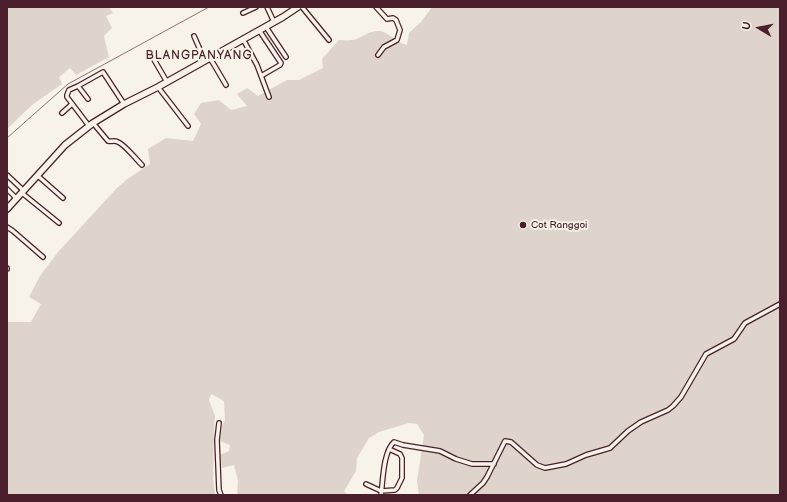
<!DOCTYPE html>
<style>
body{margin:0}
#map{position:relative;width:787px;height:502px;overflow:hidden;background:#f7f3e8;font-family:"Balsamiq Sans",sans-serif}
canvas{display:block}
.frame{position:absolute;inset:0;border:8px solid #4a1f2b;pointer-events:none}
.north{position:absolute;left:739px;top:8px;width:40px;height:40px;-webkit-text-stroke:3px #f7f3e8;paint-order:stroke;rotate:280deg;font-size:11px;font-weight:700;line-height:16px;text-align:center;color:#4a1f2b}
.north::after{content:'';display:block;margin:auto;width:14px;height:18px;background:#4a1f2b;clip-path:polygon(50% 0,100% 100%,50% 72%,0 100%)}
</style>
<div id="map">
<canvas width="787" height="502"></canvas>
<div class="frame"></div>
<div class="north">U</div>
</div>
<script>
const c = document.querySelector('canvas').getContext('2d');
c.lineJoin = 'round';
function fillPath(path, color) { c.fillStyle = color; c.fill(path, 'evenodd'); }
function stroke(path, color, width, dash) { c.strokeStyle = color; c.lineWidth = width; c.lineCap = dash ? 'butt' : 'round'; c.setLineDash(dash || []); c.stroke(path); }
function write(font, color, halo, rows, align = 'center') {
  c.font = font + ' "Balsamiq Sans",sans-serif'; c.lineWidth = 4; c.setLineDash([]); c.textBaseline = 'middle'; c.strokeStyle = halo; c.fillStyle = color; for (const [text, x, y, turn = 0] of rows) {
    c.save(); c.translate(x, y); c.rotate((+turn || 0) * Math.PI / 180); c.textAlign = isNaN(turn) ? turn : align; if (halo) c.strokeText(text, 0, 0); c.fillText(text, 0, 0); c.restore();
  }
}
fillPath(new Path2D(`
 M7,7h102l4,6 -7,3 6,12 -8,8 5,21 -33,18 -6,-7 -11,9 3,7 -30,21 -25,24z
 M432,7h348v488h-361l-2,-14 7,-46 -7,-11 -8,-1 -30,9 -10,6 -12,20 -1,13 -12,20 4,4h-111l1,-14 -4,-16 -12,3 -2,-13 9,-4 1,-6 -10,-4 2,-15 3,-6 -1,-19 -13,-7 -2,6 6,16 -1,11 -1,52 2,16h-208v-173h24l10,-18 -12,-7 11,-21 18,-24 58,-63 10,-9 24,-16 -2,-15 18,-11 27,3 8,-17 -7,-10 7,-11 18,-3 12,10 16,-4 -10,-12 10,-6 11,8 29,-16h12l24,-12 -1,-9 17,-19c4,0 9,1 13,0 9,-1 17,-10 27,-9 9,0 17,12 28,14l2,-12 12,-11z`), '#ded4cc');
stroke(new Path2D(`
 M7,138l61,-54 141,-77`), '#8e7275', 1);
const minor = new Path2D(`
 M267,7l7,15
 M302,7l27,33
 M376,7l11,12 6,-1 3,2 4,10 -3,10 -13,7 -6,8
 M243,13l13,-6
 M266,27l20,30
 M259,30l22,33 -1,2 -19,11
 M194,36l11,25
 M243,39l14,26 12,32
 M149,51l18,31
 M210,58l16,27
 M78,86l25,-14 21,32
 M158,87l30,39
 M88,99l-10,-13 -9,4 -2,5v2l22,29
 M62,113l10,-9
 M93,123l15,18c4,1 6,-1 10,1 7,3 18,17 24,23
 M7,175l17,16
 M38,176l25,22
 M7,189l10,10
 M22,193l37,30
 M7,227l6,4 30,26
 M7,268v1
 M219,423l-2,17 2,50 2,5
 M366,484l15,7 14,-1 2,-2 5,-10v-20l-2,-4 -11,-5
 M381,495c2,-14 2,-43 13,-53l9,3 37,6 16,8 16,5h22
 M470,495l13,-12 4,-6 18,-36 6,1 26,23 8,3 21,-4 20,-9 24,-7 18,-17 13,-9 27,-12 5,-4 8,-9 25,-43 28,-15 11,-16 35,-19`);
const highway = new Path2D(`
 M7,209l58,-64 28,-22 31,-19 34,-17 125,-70 15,-10`);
stroke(minor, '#4a1f2b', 6);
stroke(highway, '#4a1f2b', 8);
stroke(minor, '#f7f3e8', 3.5);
stroke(highway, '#f7f3e8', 5.5);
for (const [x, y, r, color] of [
 [523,225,4,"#4a1f2b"]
]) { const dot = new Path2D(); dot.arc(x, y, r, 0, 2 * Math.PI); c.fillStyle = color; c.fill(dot); stroke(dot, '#f7f3e8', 1.5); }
write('10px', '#4a1f2b', '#f7f3e8', [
 ["Cot Ranggoi",531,225]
], 'left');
c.letterSpacing = '1px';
write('12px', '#4a1f2b', '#f7f3e8', [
 ["BLANGPANYANG",199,56]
]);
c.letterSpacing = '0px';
</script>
